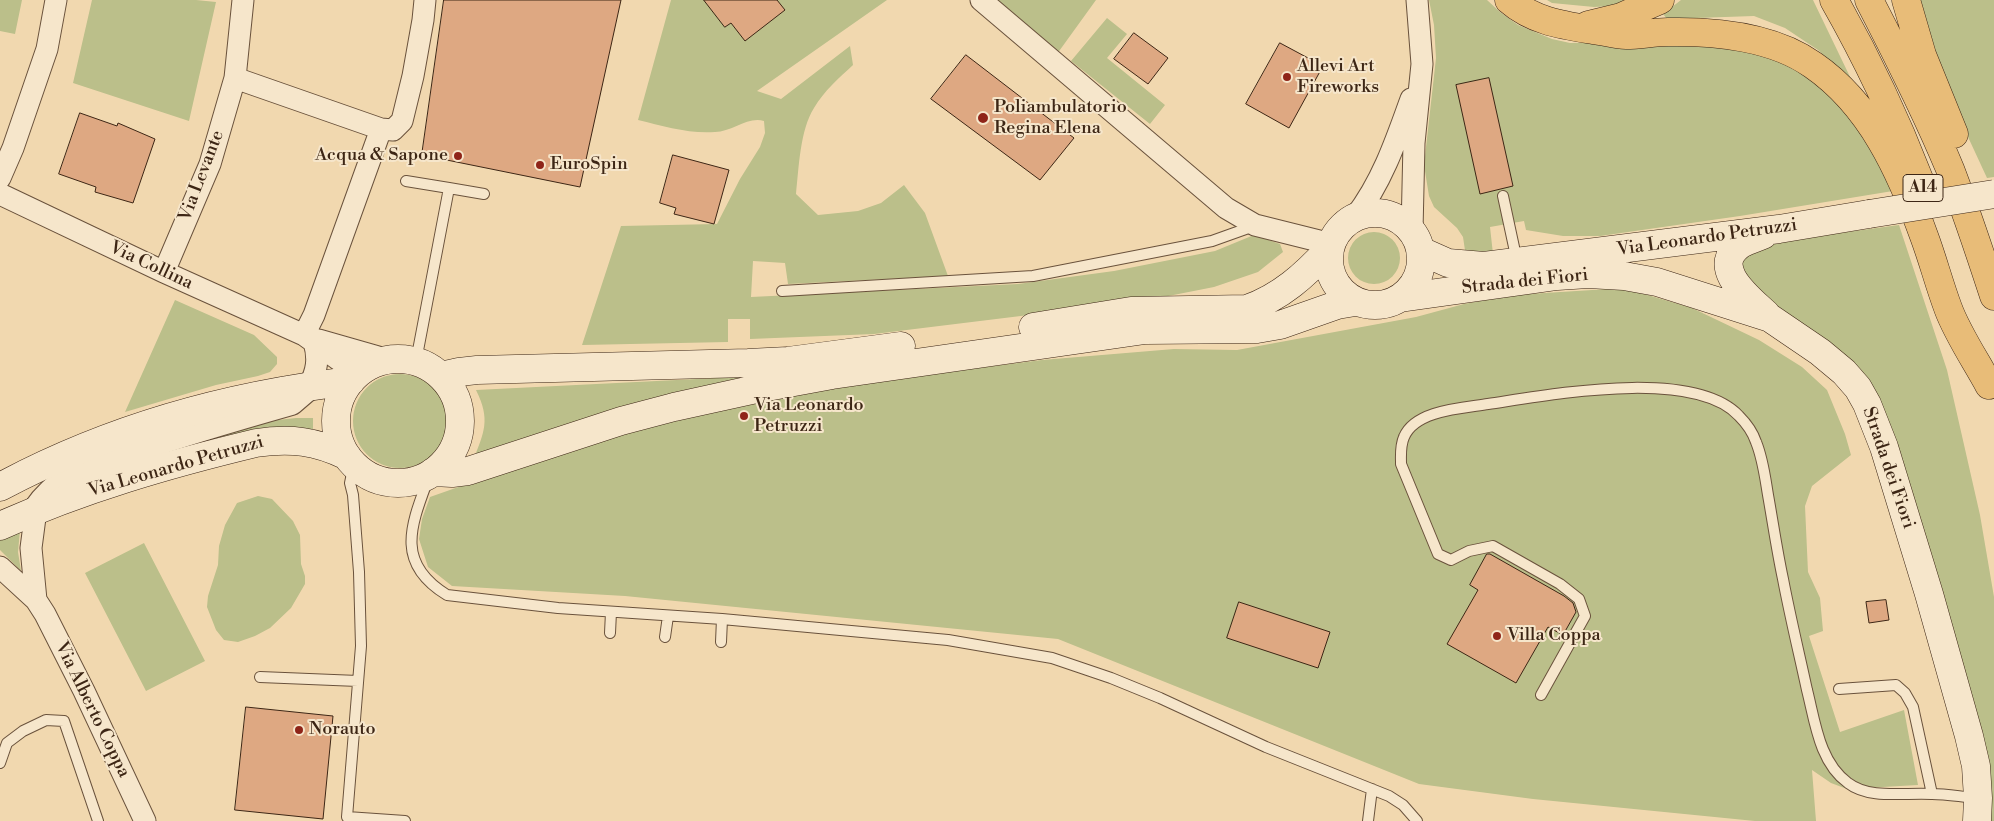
<!DOCTYPE html>
<style>
body{margin:0}
canvas{display:block;background:#f1d8af}
</style>
<canvas width="1994" height="821"></canvas>
<script>
const c = document.querySelector('canvas').getContext('2d');
c.lineJoin = 'round';
function fillPath(path, color) { c.fillStyle = color; c.fill(path, 'evenodd'); }
function stroke(path, color, width, dash) { c.strokeStyle = color; c.lineWidth = width; c.lineCap = dash ? 'butt' : 'round'; c.setLineDash(dash || []); c.stroke(path); }
function write(font, color, halo, rows, align = 'center') {
  c.font = font + ' "Libre Bodoni",serif'; c.lineWidth = 4; c.setLineDash([]); c.textBaseline = 'middle'; c.strokeStyle = halo; c.fillStyle = color; for (const [text, x, y, turn = 0] of rows) {
    c.save(); c.translate(x, y); c.rotate((+turn || 0) * Math.PI / 180); c.textAlign = isNaN(turn) ? turn : align; if (halo) c.strokeText(text, 0, 0); c.fillText(text, 0, 0); c.restore();
  }
}
fillPath(new Path2D(`
 M0,0h22l-7,34 -15,-3z
 M92,0h104l20,2 -27,119 -116,-38z
 M671,0h216l-130,91 24,8 69,-53 3,19c-14,13 -29,26 -39,43 -14,22 -15,59 -18,86l22,21 40,-4 23,-8 23,-18 21,28 23,63 -160,8 -3,-21 -32,-2 -2,36 267,-13 96,-13 101,-20 39,-16 26,9 3,8 -25,20 -44,15 -71,14 -269,33 -124,5v-20h-22v23l-146,3 39,-119 96,-2 23,-45 20,-32 5,-14 -1,-12c-16,-5 -32,11 -49,11 -26,2 -52,-6 -77,-12z
 M987,0h109l-39,54z
 M1429,0h58l13,12 18,13 34,14 18,4 75,-1 101,6 52,20 39,30 62,92 -159,26 -140,20h-37l-37,-6 -2,-9 -34,6 3,27 -27,3 -3,-20 -6,-9 -23,-21 -5,-11 -5,-31 12,-107 -2,-33z
 M1547,0h87l-22,6 -18,1 -42,-4z
 M1681,0h132l39,81 -34,-31 -33,-22 -31,-12 -87,3 -4,-5z
 M1917,0h77v177l-7,1 -37,-80z
 M1107,18l20,16 -20,24 58,47 -15,19 -79,-63z
 M1899,225l48,145 33,145 14,82v224h-16l-105,-417 -124,-112 -13,-38 8,-8z
 M1348 258a26 26 0 1 1 52 0a26 26 0 1 1-52 0Z
 M1624,288l68,20 67,32 43,27 25,23 18,44 6,21 -39,31 -7,20 3,66 12,26 3,33 -14,5 31,96 64,-22 14,75 -71,4 -16,-6 -19,-13 4,51h-61l-222,-22 -114,-15 -361,-145 -433,-43 -173,-10 -24,-19 -9,-28 3,-20 8,-22 162,-57 59,-18 207,-39 184,-23 132,-11 63,1 179,-33 48,-13 49,-9z
 M175,300l79,35 23,22v7l-7,8 -12,4 -42,9 -91,27z
 M353 421a47 47 0 1 1 94 0a47 47 0 1 1-94 0Z
 M777,375l-304,86c11,-29 18,-41 3,-71z
 M296,418h17v11h-12l-147,23 114,-31z
 M258,496l14,3 21,22 7,14 1,29 4,12v8l-14,24 -21,20 -15,8 -17,6 -14,-2 -8,-10 -9,-23 1,-11 10,-31 1,-19 6,-21 12,-22z
 M20,530l-2,22 3,19 -21,-21v-12z
 M144,543l61,118 -59,30 -61,-118z`), '#bbbf8a');
const building = new Path2D(`
 M444,0h177l-41,187 -158,-32z
 M704,0h73l8,10 -40,31 -14,-18 -6,4z
 M1134,33l34,25 -20,26 -34,-25z
 M1280,43l43,23 -34,62 -43,-24z
 M966,55l108,83 -34,42 -109,-81z
 M1489,78l24,108 -33,8 -24,-109z
 M80,113l37,13 1,-3 37,16 -22,64 -38,-11 1,-5 -37,-13z
 M673,155l56,15 -15,54 -40,-10 2,-6 -16,-5z
 M1487,554h3l74,42 9,7 3,9 -13,23 -15,-8 -32,56 -69,-39 31,-54 -8,-5z
 M1886,600l3,20 -20,3 -3,-21z
 M1239,602l91,30 -12,36 -91,-30z
 M246,707l87,9 -10,103 -88,-9z`);
fillPath(building, '#dea882');
stroke(building, '#3d2615', 1);
const service = new Path2D(`
 M406,181l43,7
 M1503,196l14,65
 M782,291l251,-15 179,-35 42,-15
 M416,361l33,-173 35,6
 M354,464l-4,19 3,12 6,77 2,74 -14,171 58,4
 M430,474c-18,49 -37,88 17,121l111,13 164,11 226,21 104,18 59,20 49,20 106,49 123,49 14,9 14,16
 M610,633l1,-21
 M665,637l3,-21
 M721,642l1,-23
 M260,677l98,4
 M1839,689l57,-4 9,8 8,14 19,87
 M1541,695l44,-79 -6,-17 -19,-15 -67,-38 -24,5 -18,9 -13,-6 -37,-90c0,-9 -1,-18 3,-27 11,-27 59,-29 84,-33 61,-9 205,-37 251,12 7,7 14,17 17,26 7,17 9,35 12,53 5,28 9,56 15,84 7,37 16,74 24,111 8,31 12,72 41,93 22,17 58,9 84,11 15,0 30,3 45,4
 M0,763l7,-20 16,-12 23,-11 18,1 34,100
 M1368,821l4,-32`);
const minor = new Path2D(`
 M981,0l245,208 29,17 76,19
 M235,78l146,51 12,1 9,-9 11,-45 10,-56 2,-20
 M0,178l13,-30 34,-99 9,-49
 M0,194l164,78 140,63 39,28 12,13
 M1355,217c27,-35 41,-76 56,-118
 M1412,231l2,-88 8,-79 -5,-64
 M164,272l46,-108 25,-86 8,-78
 M304,335l10,-20 67,-186
 M319,340l70,20
 M309,386c8,-15 10,-27 5,-44
 M36,510l-5,38 5,52
 M0,567l36,33 9,14 39,77 61,130`);
const tertiary = new Path2D(`
 M36,510c10,-15 23,-26 38,-36 19,-11 40,-16 60,-24 52,-18 104,-33 157,-48l14,-12`);
const secondary = new Path2D(`
 M1329 259a46 46 0 1 1 92 0a46 46 0 1 1-92 0Z
 M1763,235c-7,3 -15,5 -22,9 -33,23 8,54 25,70
 M1421,251l27,12 36,3 295,-37 90,-15
 M1400,298l157,-22 31,-2 36,2 33,6 113,36 50,34 24,20 14,16 9,16 17,43 45,147 40,142 7,30 2,32 -1,23
 M1033,327l98,-16 116,-2c34,-12 58,-34 82,-60
 M336 421a62 62 0 1 1 124 0a62 62 0 1 1-124 0Z
 M441,376l18,-4 18,-2 271,-7 40,-2 113,-15
 M433,472l19,1 16,-2 153,-50 53,-14 82,-18 76,-14 313,-45 112,-1 23,-4 57,-20 18,-3
 M0,487c108,-58 229,-92 351,-106
 M0,526c82,-37 169,-62 256,-83 35,-5 60,-2 91,13`);
const motorway = new Path2D(`
 M1509,0c24,21 53,25 84,30 11,1 22,5 33,5 14,0 28,-3 42,-3 47,-1 106,5 145,33 58,40 88,107 111,171 9,24 15,48 24,72 9,25 28,53 41,77
 M1834,0c33,58 61,117 85,179
 M1869,0c29,56 57,111 81,169 16,42 30,84 44,127
 M1906,0l16,55 32,79
 M1588,25l33,-8 39,-17`);
stroke(service, '#6a523c', 12);
stroke(minor, '#6a523c', 23);
stroke(tertiary, '#6a523c', 28);
stroke(secondary, '#3d2615', 29);
stroke(motorway, '#3d2615', 29);
stroke(service, '#f6e6cb', 10);
stroke(minor, '#f6e6cb', 21);
stroke(tertiary, '#f6e6cb', 26);
stroke(secondary, '#f6e6cb', 28);
stroke(motorway, '#e8bc78', 28);
const secondaryBridge = new Path2D(`
 M1869,214l125,-20`);
stroke(secondaryBridge, '#3d2615', 29, []);
stroke(secondaryBridge, '#f6e6cb', 28);
for (const [x, y, r, color] of [
 [1287,77,5,"#8f2418"],
 [983,118,6,"#8f2418"],
 [458,156,5,"#8f2418"],
 [540,165,5,"#8f2418"],
 [744,416,5,"#8f2418"],
 [1497,636,5,"#8f2418"],
 [299,730,5,"#8f2418"]
]) { const dot = new Path2D(); dot.arc(x, y, r, 0, 2 * Math.PI); c.fillStyle = color; c.fill(dot); stroke(dot, '#f6e6cb', 2); }
for (const [x, y, w] of [
 [1923,188,40]
]) { const box = new Path2D(); box.roundRect(x - w / 2, y - 13.5, w, 27, 4); c.fillStyle = '#f6e6cb'; c.fill(box); stroke(box, '#3d2615', 1); }
write('bold 16px', '#3d2615', null, [
 ["A14",1923,188]
]);
write('18px', '#3d2615', '#f6e6cb', [
 ["Allevi Art",1297,67],
 ["Fireworks",1297,88],
 ["Poliambulatorio",994,108],
 ["Regina Elena",994,129],
 ["Acqua & Sapone",448,156,"right"],
 ["EuroSpin",550,165],
 ["Via Leonardo",754,406],
 ["Petruzzi",754,427],
 ["Villa Coppa",1507,636],
 ["Norauto",309,730]
], 'left');
write('18px', '#3d2615', '#f6e6cb', [
 ["Via Levante",202,176,-69],
 ["Via Leonardo Petruzzi",1707,238,-8],
 ["Via Collina",151,266,25],
 ["Strada dei Fiori",1525,282,-6],
 ["Via Leonardo Petruzzi",176,467,-16],
 ["Strada dei Fiori",1888,468,71],
 ["Via Alberto Coppa",92,710,64]
]);
</script>
